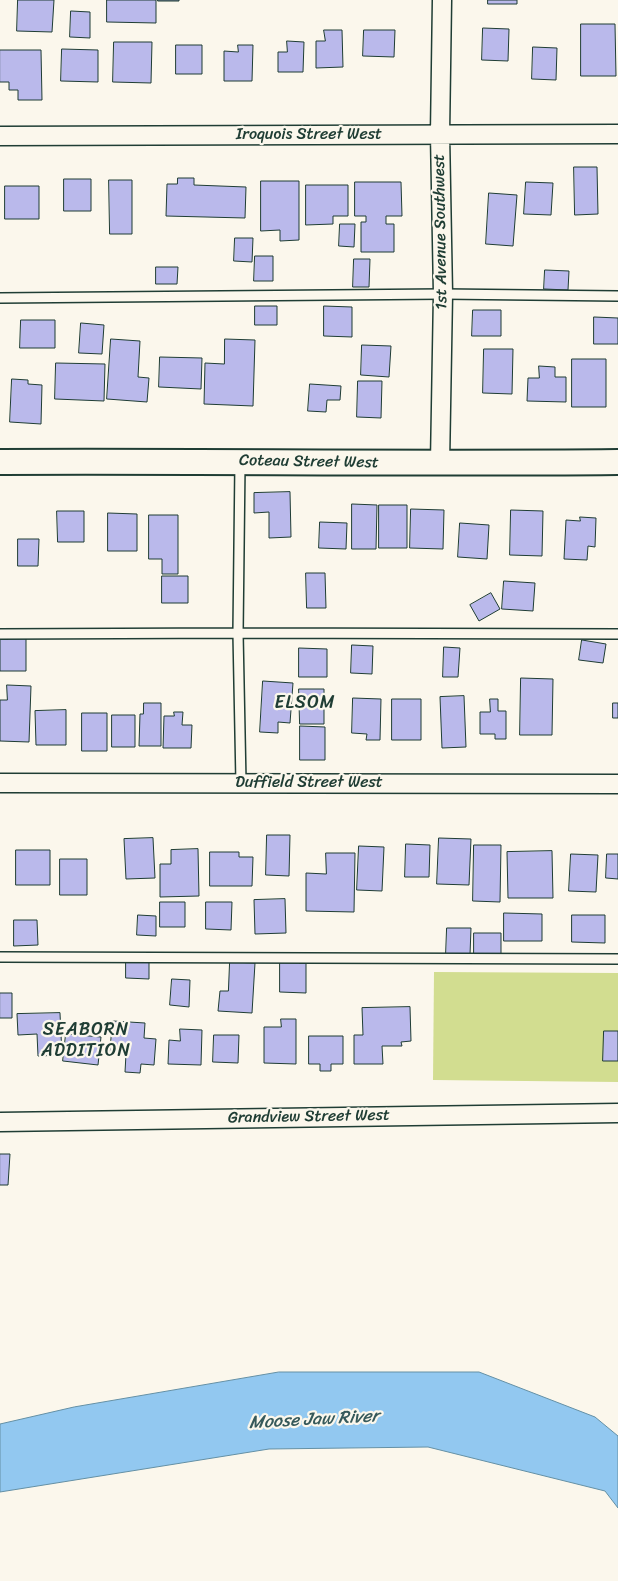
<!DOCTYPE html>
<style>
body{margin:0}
canvas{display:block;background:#fbf7ec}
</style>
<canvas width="618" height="1581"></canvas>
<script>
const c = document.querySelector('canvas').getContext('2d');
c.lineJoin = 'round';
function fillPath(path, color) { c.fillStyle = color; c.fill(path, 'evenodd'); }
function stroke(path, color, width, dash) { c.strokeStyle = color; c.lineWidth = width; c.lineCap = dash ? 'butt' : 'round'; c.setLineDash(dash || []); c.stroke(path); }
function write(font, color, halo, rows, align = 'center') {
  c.font = font + ' Sriracha,sans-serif'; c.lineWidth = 4.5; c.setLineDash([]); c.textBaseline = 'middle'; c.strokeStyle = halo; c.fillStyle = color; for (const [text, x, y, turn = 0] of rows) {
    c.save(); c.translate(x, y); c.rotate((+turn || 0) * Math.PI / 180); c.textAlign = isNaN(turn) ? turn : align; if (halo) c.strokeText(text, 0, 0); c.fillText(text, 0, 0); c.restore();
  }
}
fillPath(new Path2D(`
 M434,972l184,1v109l-185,-2z`), '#d2dd90');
const water = new Path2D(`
 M279,1372h200l116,45 23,19v72l-13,-17 -177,-44 -159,2 -269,43v-68l74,-17z`);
fillPath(water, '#92c8f0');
stroke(water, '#6490a5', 1);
const building = new Path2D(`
 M18,0h36l-2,32 -35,-1z
 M107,0h49v23l-49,-1z
 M158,0h21v1h-21z
 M488,0h29v4h-29z
 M71,11l19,1v26l-20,-1z
 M581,24h34l1,52h-35z
 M483,28l26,1 -1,32 -26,-1z
 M324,30h18l1,37 -27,1v-27h9z
 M364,30h31l-1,27 -31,-1z
 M287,41l17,1 -1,30h-25v-20h9z
 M114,42h38l-1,41 -38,-1z
 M176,45h26v29h-26z
 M238,45h15l-1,36h-28v-30l14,1z
 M533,47l24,1 -1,32 -24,-1z
 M62,49l36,1v32l-37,-1z
 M0,50h41l1,50h-24v-10h-9v-8h-9z
 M574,167h23l1,47 -23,1z
 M178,178h16v7l52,2 -1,31 -79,-2 1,-32h10z
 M64,179h27v32h-27z
 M109,180h23v54h-22z
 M261,181h38v59l-19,1v-11l-19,1z
 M355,182h46l1,34h-16v8h8v28h-33v-30h5v-6h-11z
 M526,182l27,1 -2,32 -27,-1z
 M306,185h42v31h-15v8l-27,1z
 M5,186h34v33h-34z
 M489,193l28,2 -4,51 -27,-2z
 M340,224h15l-1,23 -15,-1z
 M235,238h18l-1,24 -18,-1z
 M255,256h18v25h-19z
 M354,259h16l-1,28h-16z
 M156,267h22l-1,17h-21z
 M545,270l24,1 -1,19 -24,-1z
 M255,306h22v19h-22z
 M324,306l28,1v30l-28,-1z
 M473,310h28v26h-29z
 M594,317l24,1v26h-24z
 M21,320h34v28h-35z
 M81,323l23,2 -2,29 -23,-1z
 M111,339l29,2 -2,36 11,1 -2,24 -40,-3z
 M225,339l30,1 -2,66 -49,-2 1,-41 19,1z
 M362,345l29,1 -2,31 -28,-2z
 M484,349h29l-1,45 -29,-1z
 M160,357l42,1 -1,31 -42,-2z
 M572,359h34v48h-34z
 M56,363l49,1 -1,37 -49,-2z
 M539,366l16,1v10h11v25l-39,-1 1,-23h11z
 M12,379l16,1v4l14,1 -1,39 -31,-2z
 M358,381h24l-1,37 -24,-1z
 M310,384l31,2 -1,14h-13l-1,12 -18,-1z
 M290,492l1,45 -22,1v-26l-15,1v-20z
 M352,504l25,1 -1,44h-24z
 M379,505h28v43h-28z
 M411,509l33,1 -1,39 -33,-1z
 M511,510l32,1 -1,45 -32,-1z
 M57,511h27v31h-26z
 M108,513l29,1v37h-29z
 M149,515h29v59h-16v-15h-13z
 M580,517l16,1 -1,29 -7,-1 -1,14 -23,-1 2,-39 14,1z
 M320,522l27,1 -1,26 -27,-1z
 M460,523l29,2 -2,34 -29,-2z
 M18,539h21l-1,27h-20z
 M306,573h19l1,35h-19z
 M162,576h26v27h-26z
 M504,581l31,2 -2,28 -31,-2z
 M491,593l9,16 -21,12 -9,-16z
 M26,636v35h-26v-34z
 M582,640l24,4 -3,19 -24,-3z
 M352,645l21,1 -1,28 -21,-1z
 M444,647l16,1 -2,29h-15z
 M299,648l28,1v28h-28z
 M521,678l32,1 -1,56h-32z
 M263,681l30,2 -3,40 -12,-1v11l-18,-1z
 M7,685l24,1 -2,56 -29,-1v-41h7z
 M299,689h25v35h-24z
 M464,696l2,51 -24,1 -2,-51z
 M353,698l28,1 -1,41h-14l1,-6 -15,-1z
 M392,699h29v41h-29z
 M490,699h8v12h8v28h-11v-5h-15v-22h10z
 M144,703h17v43h-22l1,-32h3z
 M613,703h5v15h-5z
 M66,710v35h-30l-1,-34z
 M174,712h9l-1,13h10l-1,23h-28l1,-32h10z
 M82,713h25v38h-25z
 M112,715h23v32h-23z
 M300,726l25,1v33h-25z
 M267,835h23l-1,41 -23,-1z
 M153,838l2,40 -29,1 -2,-40z
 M439,838l32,1 -2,46 -32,-1z
 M406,844l24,1 -1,32h-24z
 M474,845h27l-1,57 -27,-1z
 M359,846l25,1 -2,44 -25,-1z
 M198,849l1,47 -39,1v-33h11v-14z
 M16,850h34v35h-34z
 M552,851l1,47h-45l-1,-46z
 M210,852h29v5h14l-1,29h-42z
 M326,853h29l-1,59 -48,-1v-38l20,1z
 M571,854l27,1 -2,37 -27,-1z
 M607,854h11v25l-12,-1z
 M60,859h27v36h-27z
 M285,899l1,34 -31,1 -1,-34z
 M160,902h25v25h-25z
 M206,902h26l-1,28 -25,-1z
 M504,913l38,1v27h-38z
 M138,915l18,1v20l-19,-1z
 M572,915h33v28l-33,-1z
 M14,920h23l1,25 -24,1z
 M447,928h24l-1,27 -24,-1z
 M474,933h27v22h-27z
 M126,961l23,1v17l-23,-1z
 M230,962l25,1 -3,50 -34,-2 2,-20h8z
 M280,962h26v31l-26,-1z
 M172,979l18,1 -1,27 -19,-2z
 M0,993h12v25h-12z
 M410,1007l1,34 -10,1 1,4h-20l1,18h-29v-29h9l-1,-27z
 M60,1013l2,42 -24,1 -1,-22 -19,1 -1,-21z
 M281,1019h15v45l-32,-1v-36h17z
 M113,1021l32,2 -1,15 12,1 -2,26 -13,-1 -1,9 -15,-1 1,-18 -16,-1z
 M180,1029l22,1 -1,35 -33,-1 1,-24 11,1z
 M604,1031h14v30h-15z
 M66,1034l35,3 -3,28 -35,-4z
 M214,1035h25l-1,28 -25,-1z
 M309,1036h34v28h-12v7h-11v-7h-11z
 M0,1154h10l-2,31h-8z`);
fillPath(building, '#bab9eb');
stroke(building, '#1f3d34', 1);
const lane = new Path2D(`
 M0,298l443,-4 175,2
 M240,463l-2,170 3,150
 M0,634l238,-1 380,1
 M0,957l618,2`);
const street = new Path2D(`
 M0,136l618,-2
 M440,463l3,-169 -3,-160 2,-134
 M0,783l618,1
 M0,1122l618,-9`);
const secondary = new Path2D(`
 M0,462c206,-1 412,2 618,0`);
stroke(lane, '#1f3d34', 12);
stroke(street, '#1f3d34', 21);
stroke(secondary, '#1f3d34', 28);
stroke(lane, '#fbf7ec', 9);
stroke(street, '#fbf7ec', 18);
stroke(secondary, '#fbf7ec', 24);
write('16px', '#1f3d34', '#fbf7ec', [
 ["Iroquois Street West",309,135],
 ["1st Avenue Southwest",441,232,-91],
 ["Coteau Street West",309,462,1],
 ["Duffield Street West",309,783],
 ["Grandview Street West",309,1117,-1]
]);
c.letterSpacing = '1px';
write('18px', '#1f3d34', '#fbf7ec', [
 ["ELSOM",305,703],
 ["SEABORN",86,1030],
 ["ADDITION",86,1051]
]);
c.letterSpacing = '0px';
write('italic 18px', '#36595a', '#fbf7ec', [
 ["Moose Jaw River",314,1420,-3]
]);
</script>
